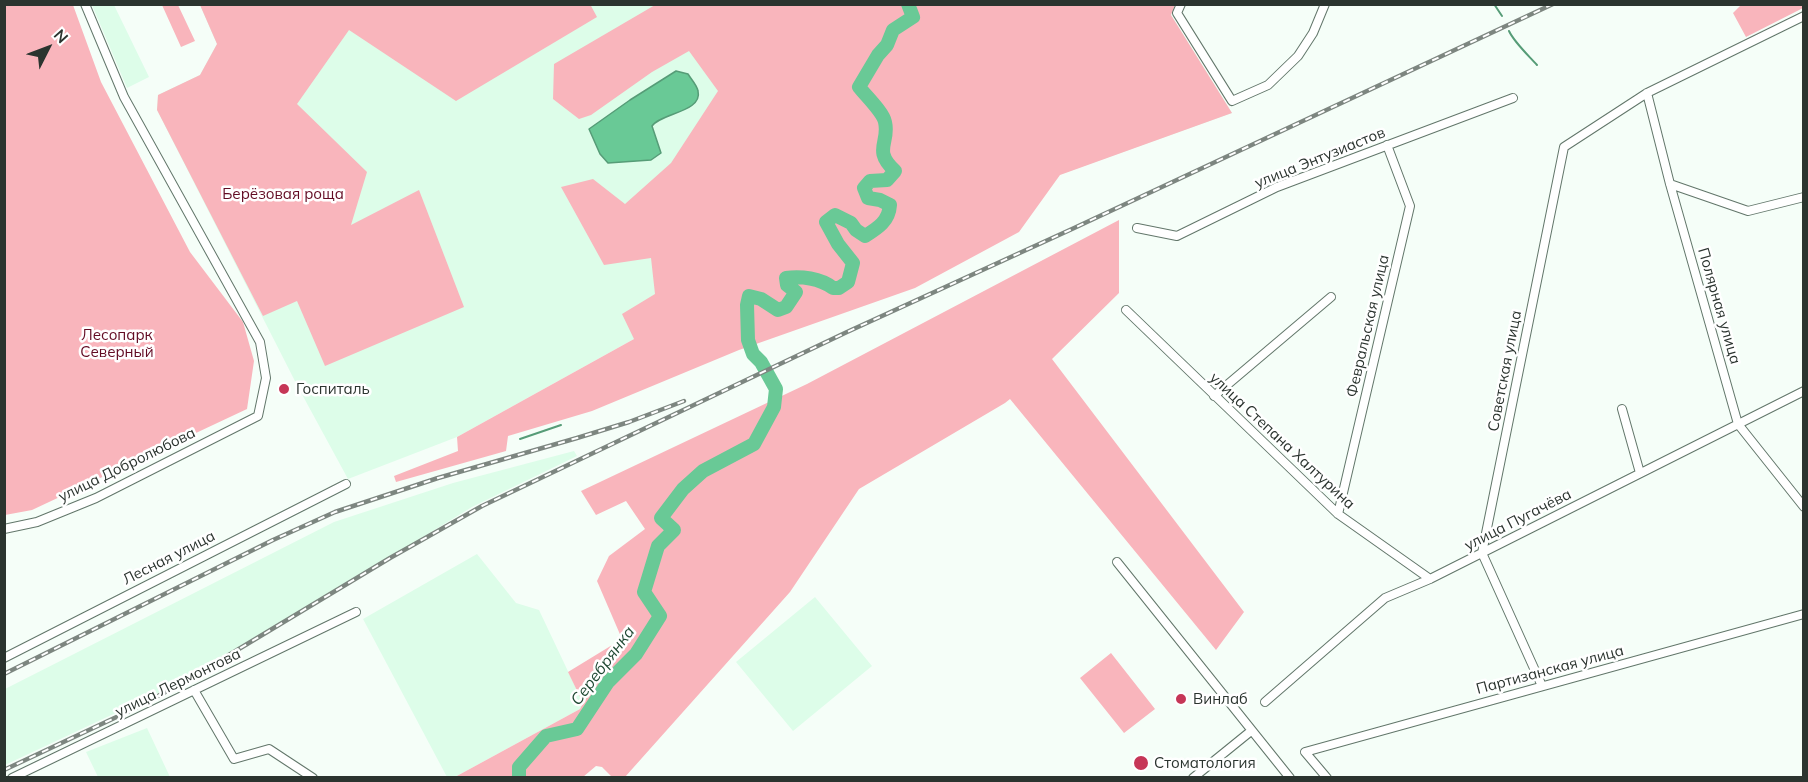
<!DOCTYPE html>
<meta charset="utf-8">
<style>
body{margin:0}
#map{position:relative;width:1808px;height:782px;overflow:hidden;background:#f5fef8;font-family:Mulish,sans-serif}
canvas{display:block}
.frame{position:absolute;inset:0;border:6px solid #2b342f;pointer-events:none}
.north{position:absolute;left:18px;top:18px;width:60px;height:60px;-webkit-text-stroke:4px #fff;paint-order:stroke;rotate:48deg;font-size:16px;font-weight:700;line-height:24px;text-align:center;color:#2b342f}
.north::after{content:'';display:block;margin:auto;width:21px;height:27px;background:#2b342f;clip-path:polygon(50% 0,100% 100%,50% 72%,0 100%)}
</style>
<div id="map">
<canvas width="1808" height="782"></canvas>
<div class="frame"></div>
<div class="north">N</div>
</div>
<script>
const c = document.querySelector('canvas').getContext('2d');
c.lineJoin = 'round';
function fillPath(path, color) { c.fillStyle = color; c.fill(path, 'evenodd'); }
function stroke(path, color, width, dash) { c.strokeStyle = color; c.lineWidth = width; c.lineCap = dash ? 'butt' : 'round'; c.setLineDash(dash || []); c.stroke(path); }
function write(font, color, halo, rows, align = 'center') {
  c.font = font + ' Mulish,sans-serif'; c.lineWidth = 5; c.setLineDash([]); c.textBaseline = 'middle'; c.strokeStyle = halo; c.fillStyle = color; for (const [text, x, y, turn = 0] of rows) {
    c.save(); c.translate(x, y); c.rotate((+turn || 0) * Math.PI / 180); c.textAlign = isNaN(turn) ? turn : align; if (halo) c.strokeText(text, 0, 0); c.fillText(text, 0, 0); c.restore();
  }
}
fillPath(new Path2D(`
 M1175,4l-4,11 61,98 -173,62 -407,154 -195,108 -109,42 -50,-92 -141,-277 1,-15 42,-20 17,-31 -17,-39z
 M92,5h22l35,72 -22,11z
 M574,451l3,5 -105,51 -248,152 -36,20 -183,86v-76l329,-167 119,-39z
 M477,554l39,49 23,7 44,93 -3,6 -125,68h-8l-84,-158z
 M815,597l57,69 -79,65 -57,-69z
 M147,728l23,49h-72l-12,-25z`), '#ddfde9');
fillPath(new Path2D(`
 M590,4l7,13 -141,84 -107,-71 -52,74 70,68 -16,53 68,-35 45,117 -139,59 -28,-65 -34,15 -106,-206 1,-15 42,-20 17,-31 -17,-39z
 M4,5h69l28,77 89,170 53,70 11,39 -7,48 -215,101 -27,5z
 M162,5h16l17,36 -14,6z
 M655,5h520l-4,10 61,98 -172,62 -41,57 -104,56 -176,62 -147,61 -84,25 -2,15 -110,31 -2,-6 64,-25 -1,-14 177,-98 -12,-25 33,-20 -4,-36 -47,7 -43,-78 32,-8 32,25 46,-41 47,-72 -29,-40 -37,21 -61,43 -12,4 -26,-20 1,-35z
 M1741,5h62v3l-57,29 -13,-24z
 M1119,220v73l-67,66 192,253 -28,38 -206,-251 -5,4 -146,86 -69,103 -165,185h-13l-10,-10 -6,-1 -13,11h-128l125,-68 3,-6 -15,-31 54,-33 -25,-58 12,-25 36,-27 -19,-28 -30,14 -15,-24 226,-107z
 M1111,653l44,56 -31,24 -44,-55z`), '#f9b5bc');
const water = new Path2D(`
 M676,71l12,3c3,5 9,11 10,17 5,21 -37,22 -46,35l9,27 -10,7 -43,3 -8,-9 -11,-25 41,-29z`);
fillPath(water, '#69c996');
stroke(water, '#569c77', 1.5);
stroke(new Path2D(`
 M1494,4l8,12
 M1509,31c5,11 19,24 28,34
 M520,439l41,-14`), '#569c77', 2);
stroke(new Path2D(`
 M519,778v-11l27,-31 31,-7 31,-47 28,-28 24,-38 -16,-24 14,-46 16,-16 -13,-12 22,-29 20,-18 51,-27 20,-37 2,-18 -15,-27 -8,-8 -5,-14 -1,-35 2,-9 12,3 17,11 8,-3 10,-15 -9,-7 -1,-7c15,-2 34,0 47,10h6l9,-6 5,-19 -15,-19 -12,-22 9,-7 16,8 5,7 9,6c13,-8 24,-15 25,-31l-10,-5 -12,-2 -4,-10 6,-7 17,-1 8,-9c-23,-21 -5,-28 -10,-49 -2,-10 -19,-26 -26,-35l19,-32 9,-10 6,-15 20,-13 -5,-13`), '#69c996', 14);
const minor = new Path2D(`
 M1181,4l-4,9 55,88 36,-16 30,-29 15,-23 12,-29
 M1647,93l23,91 68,240 66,83
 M1670,184l78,27 56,-14
 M1137,228l40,8 100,-49 236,-89
 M1126,310l212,204 92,65
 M1214,396l117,-99
 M1622,409l18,64
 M1338,514l72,-308 -23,-61
 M4,529l33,-7 59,-24 162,-82 8,-38 -6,-36 -136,-245 -39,-93
 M1117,562l173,216
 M4,658l342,-174
 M1542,686l-60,-133 82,-406 83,-54 157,-77
 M194,690l40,69 35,-10 44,29
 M1265,702l120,-104 45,-19 374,-188
 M12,778l344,-166
 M1193,778l58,-47
 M1327,778l-22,-26 499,-138`);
stroke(minor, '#62766a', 10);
stroke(minor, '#fff', 8);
const rail = new Path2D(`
 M4,674l269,-134 62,-28 103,-34 139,-40 52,-16 55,-21
 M4,770l138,-65 52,-29 196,-118 92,-52 365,-174 225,-103 481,-225`);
stroke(rail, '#7d8680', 4.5);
stroke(rail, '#fff', 2, [7]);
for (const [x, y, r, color] of [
 [284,389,6,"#c63657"],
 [1181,699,6,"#c63657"],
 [1141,763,8,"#c63657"]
]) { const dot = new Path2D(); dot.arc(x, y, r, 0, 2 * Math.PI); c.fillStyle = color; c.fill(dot); stroke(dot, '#fff', 2); }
write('15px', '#2b342f', '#fff', [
 ["улица Энтузиастов",1320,158,-22],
 ["Полярная улица",1719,306,74],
 ["Февральская улица",1368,326,-77],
 ["Советская улица",1505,371,-79],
 ["улица Степана Халтурина",1282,441,43],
 ["улица Добролюбова",127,465,-26],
 ["улица Пугачёва",1518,520,-27],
 ["Лесная улица",169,558,-27],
 ["Партизанская улица",1550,670,-15],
 ["улица Лермонтова",178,683,-26]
]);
write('15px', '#620b23', '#fff', [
 ["Берёзовая роща",283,194],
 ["Лесопарк",117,335],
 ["Северный",117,352]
]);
write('15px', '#2b342f', '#fff', [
 ["Госпиталь",296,389],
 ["Винлаб",1193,699],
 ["Стоматология",1154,763]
], 'left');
write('italic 16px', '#214934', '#fff', [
 ["Серебрянка",603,666,-53]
]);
</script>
